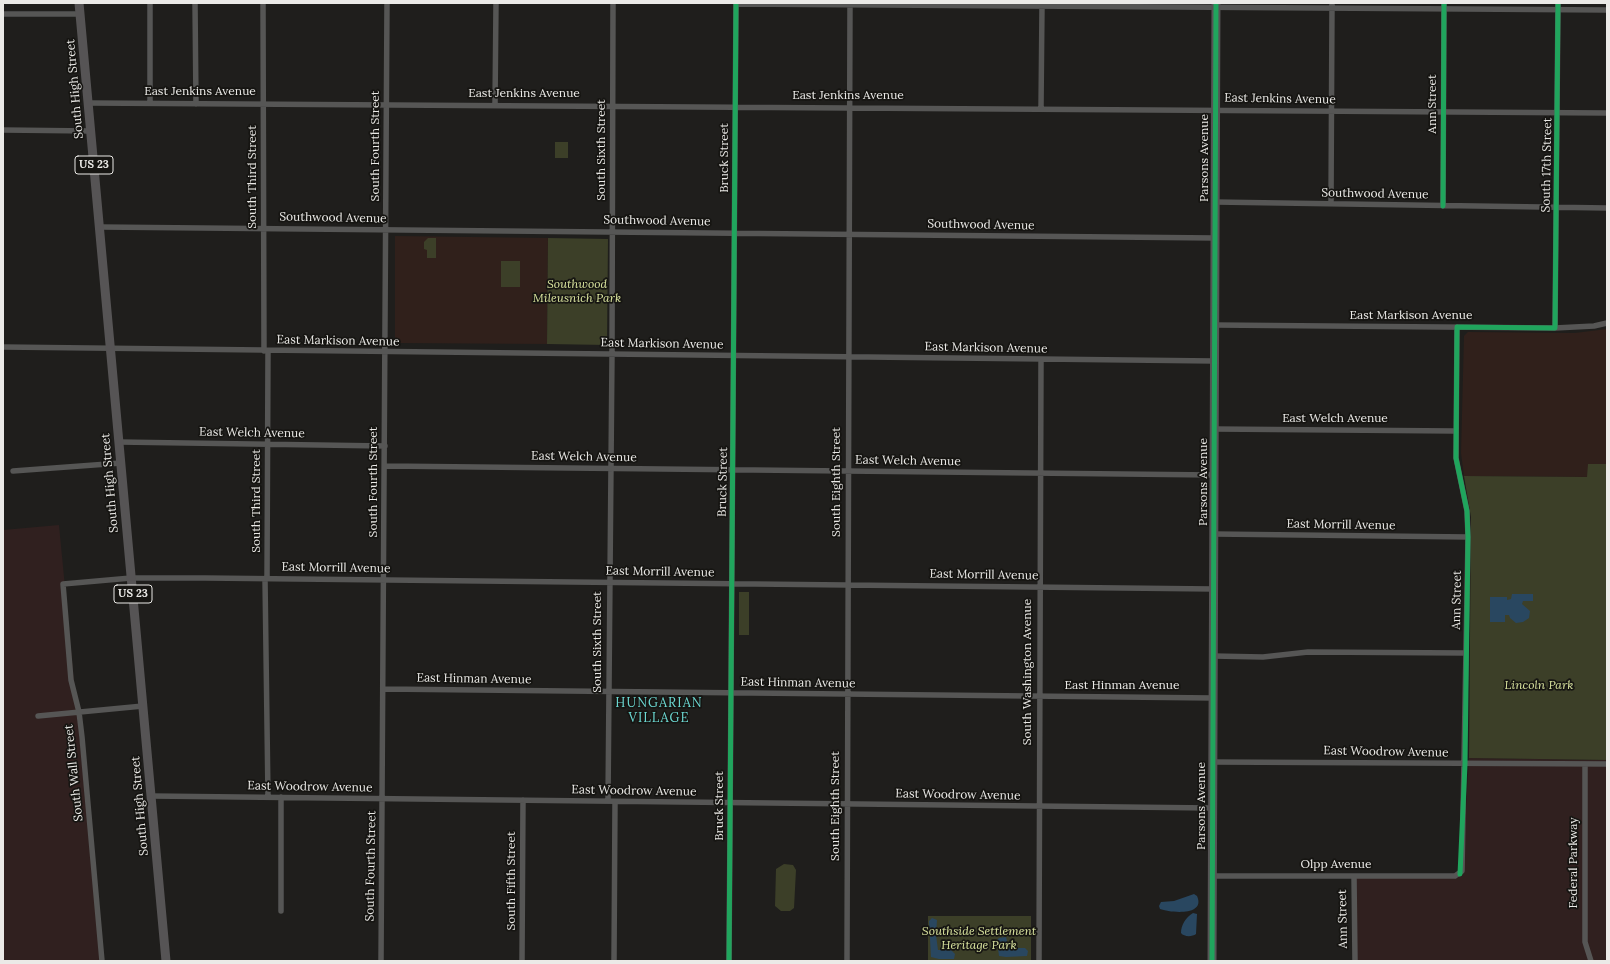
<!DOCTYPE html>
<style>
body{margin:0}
#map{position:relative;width:1610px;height:964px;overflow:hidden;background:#1f1e1c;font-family:Lora,serif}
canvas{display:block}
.frame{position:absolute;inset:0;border:4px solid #ebeae7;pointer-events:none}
</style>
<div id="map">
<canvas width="1610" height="964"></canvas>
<div class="frame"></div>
</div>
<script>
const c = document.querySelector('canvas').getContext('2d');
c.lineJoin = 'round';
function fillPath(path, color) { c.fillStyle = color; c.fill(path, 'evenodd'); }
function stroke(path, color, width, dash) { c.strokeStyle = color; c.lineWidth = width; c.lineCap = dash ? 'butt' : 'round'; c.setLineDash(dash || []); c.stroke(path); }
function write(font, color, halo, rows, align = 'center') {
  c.font = font + ' Lora,serif'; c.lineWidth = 3.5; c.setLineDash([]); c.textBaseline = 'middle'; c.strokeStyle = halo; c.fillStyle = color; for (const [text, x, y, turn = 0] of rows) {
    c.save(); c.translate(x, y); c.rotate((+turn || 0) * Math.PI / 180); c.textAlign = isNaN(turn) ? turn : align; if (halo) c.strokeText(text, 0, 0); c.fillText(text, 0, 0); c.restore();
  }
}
fillPath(new Path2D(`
 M59,525l42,436h-98v-431z
 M1469,758l138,2v201h-254l1,-85h108z`), '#30201f');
fillPath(new Path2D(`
 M395,236l153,2 -1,106 -152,-1z
 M1607,329v135h-19v13l-124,-1 -3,-23 3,-117 4,-4 107,1z`), '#30201b');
fillPath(new Path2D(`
 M555,142h13v16h-13z
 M428,238h8v20h-9v-8l-3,-1v-7z
 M548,238l60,1 -1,106 -60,-1z
 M501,261h19v26h-19z
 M1588,464h19v296l-138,-2 2,-241 -7,-41 123,1z
 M739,592h10v43h-10z
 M784,864l9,1 3,5 -2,38 -4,3h-9l-6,-5 1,-37z
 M928,916h103v45h-103z`), '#3c3f28');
fillPath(new Path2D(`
 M1512,594h21v7h-10l-1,3 8,7 -1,7 -6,4 -7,1 -6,-5 -1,-3h-4v7h-15v-25h17v3l4,-1z
 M1194,894l3,2c9,20 -26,17 -37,13l-1,-3 2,-4 13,-1z
 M1193,913l4,1 -1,20c-4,3 -12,3 -15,-1 0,-8 5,-16 12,-20z
 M932,918l5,2 -1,15 2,15h13l4,4 -1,5h-15l-8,-2 -2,-36z
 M1006,937l3,11h16l3,3 -1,5 -21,1 -7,-1 -2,-16 2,-2z`), '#294760');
stroke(new Path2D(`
 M150,3v100
 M195,3l1,101
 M263,3l1,348
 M736,4l871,6
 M3,14h77
 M88,103l1519,10
 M495,105l1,-102
 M1041,108l1,-102
 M3,130l88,1
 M1215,202l392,6
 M1331,204l1,-201
 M1443,206l1,-203
 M100,227l1115,11
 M1215,325l340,3 39,-2 13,-3
 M1555,328l3,-325
 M3,347l1211,14
 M1214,429l241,2
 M119,442l266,4
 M385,466l829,9
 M13,471l108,-8
 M1214,534l254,3
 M265,579l3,218
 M267,579l1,-228
 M1213,656l50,1 45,-5 158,1
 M383,689l830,9
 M38,716l105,-10
 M1212,762l395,2
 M1585,764v178l6,19
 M151,796l1061,12
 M608,801l4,-447 1,-351
 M1212,876h243l7,-5 6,-334 -1,-26 -11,-53 1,-131
 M1354,876l1,85
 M281,911v-114
 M102,961l-20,-224 -3,-25 -8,-32 -8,-96 68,-6h74l1008,11
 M381,961l6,-958
 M522,961l1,-161
 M614,961l1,-159
 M729,961l7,-958
 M847,961l3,-958
 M1039,961l2,-601`), '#565655', 5.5);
stroke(new Path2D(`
 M79,3l87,958
 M1212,961l4,-958`), '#565455', 9);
stroke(new Path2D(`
 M1443,206l1,-203
 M1460,874l5,-110 3,-227 -1,-26 -11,-53 1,-131 98,1 3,-325
 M729,961l7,-958
 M1212,961l4,-958`), '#20a55d', 5);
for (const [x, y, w] of [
 [94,165,38],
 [133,594,38]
]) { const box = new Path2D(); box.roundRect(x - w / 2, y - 9, w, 18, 3); c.fillStyle = '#161512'; c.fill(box); stroke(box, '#ebeae7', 1); }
write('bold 11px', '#ebeae7', null, [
 ["US 23",94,165],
 ["US 23",133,594]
]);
write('12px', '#ebeae7', '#161512', [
 ["South High Street",75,89,-95],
 ["East Jenkins Avenue",200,92],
 ["East Jenkins Avenue",524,94],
 ["East Jenkins Avenue",848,96],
 ["East Jenkins Avenue",1280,99,1],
 ["Ann Street",1433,104,-90],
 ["South Fourth Street",376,146,-90],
 ["South Sixth Street",602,150,-90],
 ["Bruck Street",725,158,-90],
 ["Parsons Avenue",1205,158,-90],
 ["South 17th Street",1547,165,-89],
 ["South Third Street",253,177,-90],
 ["Southwood Avenue",1375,194,1],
 ["Southwood Avenue",333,218,1],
 ["Southwood Avenue",657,221,1],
 ["Southwood Avenue",981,225,1],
 ["East Markison Avenue",1411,316],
 ["East Markison Avenue",338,341,1],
 ["East Markison Avenue",662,344,1],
 ["East Markison Avenue",986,348,1],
 ["East Welch Avenue",1335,419],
 ["East Welch Avenue",252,433,1],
 ["East Welch Avenue",584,457,1],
 ["East Welch Avenue",908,461,1],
 ["South Fourth Street",374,482,-90],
 ["Bruck Street",723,482,-89],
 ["South Eighth Street",837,482,-90],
 ["Parsons Avenue",1204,482,-90],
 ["South High Street",110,483,-95],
 ["South Third Street",257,501,-90],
 ["East Morrill Avenue",1341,525,1],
 ["East Morrill Avenue",336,568,1],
 ["East Morrill Avenue",660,572,1],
 ["East Morrill Avenue",984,575,1],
 ["Ann Street",1457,600,-89],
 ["South Sixth Street",598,642,-90],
 ["South Washington Avenue",1028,672,-90],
 ["East Hinman Avenue",474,679,1],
 ["East Hinman Avenue",798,683,1],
 ["East Hinman Avenue",1122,686],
 ["East Woodrow Avenue",1386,752,1],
 ["South Wall Street",74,773,-96],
 ["East Woodrow Avenue",310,787,1],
 ["East Woodrow Avenue",634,791,1],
 ["East Woodrow Avenue",958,795,1],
 ["South High Street",140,806,-95],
 ["Bruck Street",720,806,-90],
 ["South Eighth Street",836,806,-90],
 ["Parsons Avenue",1202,806,-90],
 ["Federal Parkway",1574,863,-90],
 ["Olpp Avenue",1336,865],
 ["South Fourth Street",371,866,-89],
 ["South Fifth Street",512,881,-90],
 ["Ann Street",1343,919,-91]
]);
write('italic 12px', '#d9e39e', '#161512', [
 ["Southwood",577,285],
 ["Mileusnich Park",577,299],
 ["Lincoln Park",1539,686],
 ["Southside Settlement",979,932],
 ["Heritage Park",979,946]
]);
c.letterSpacing = '1px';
write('13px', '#6cd8d2', '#161512', [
 ["HUNGARIAN",659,703],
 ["VILLAGE",659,718]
]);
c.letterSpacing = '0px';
</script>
